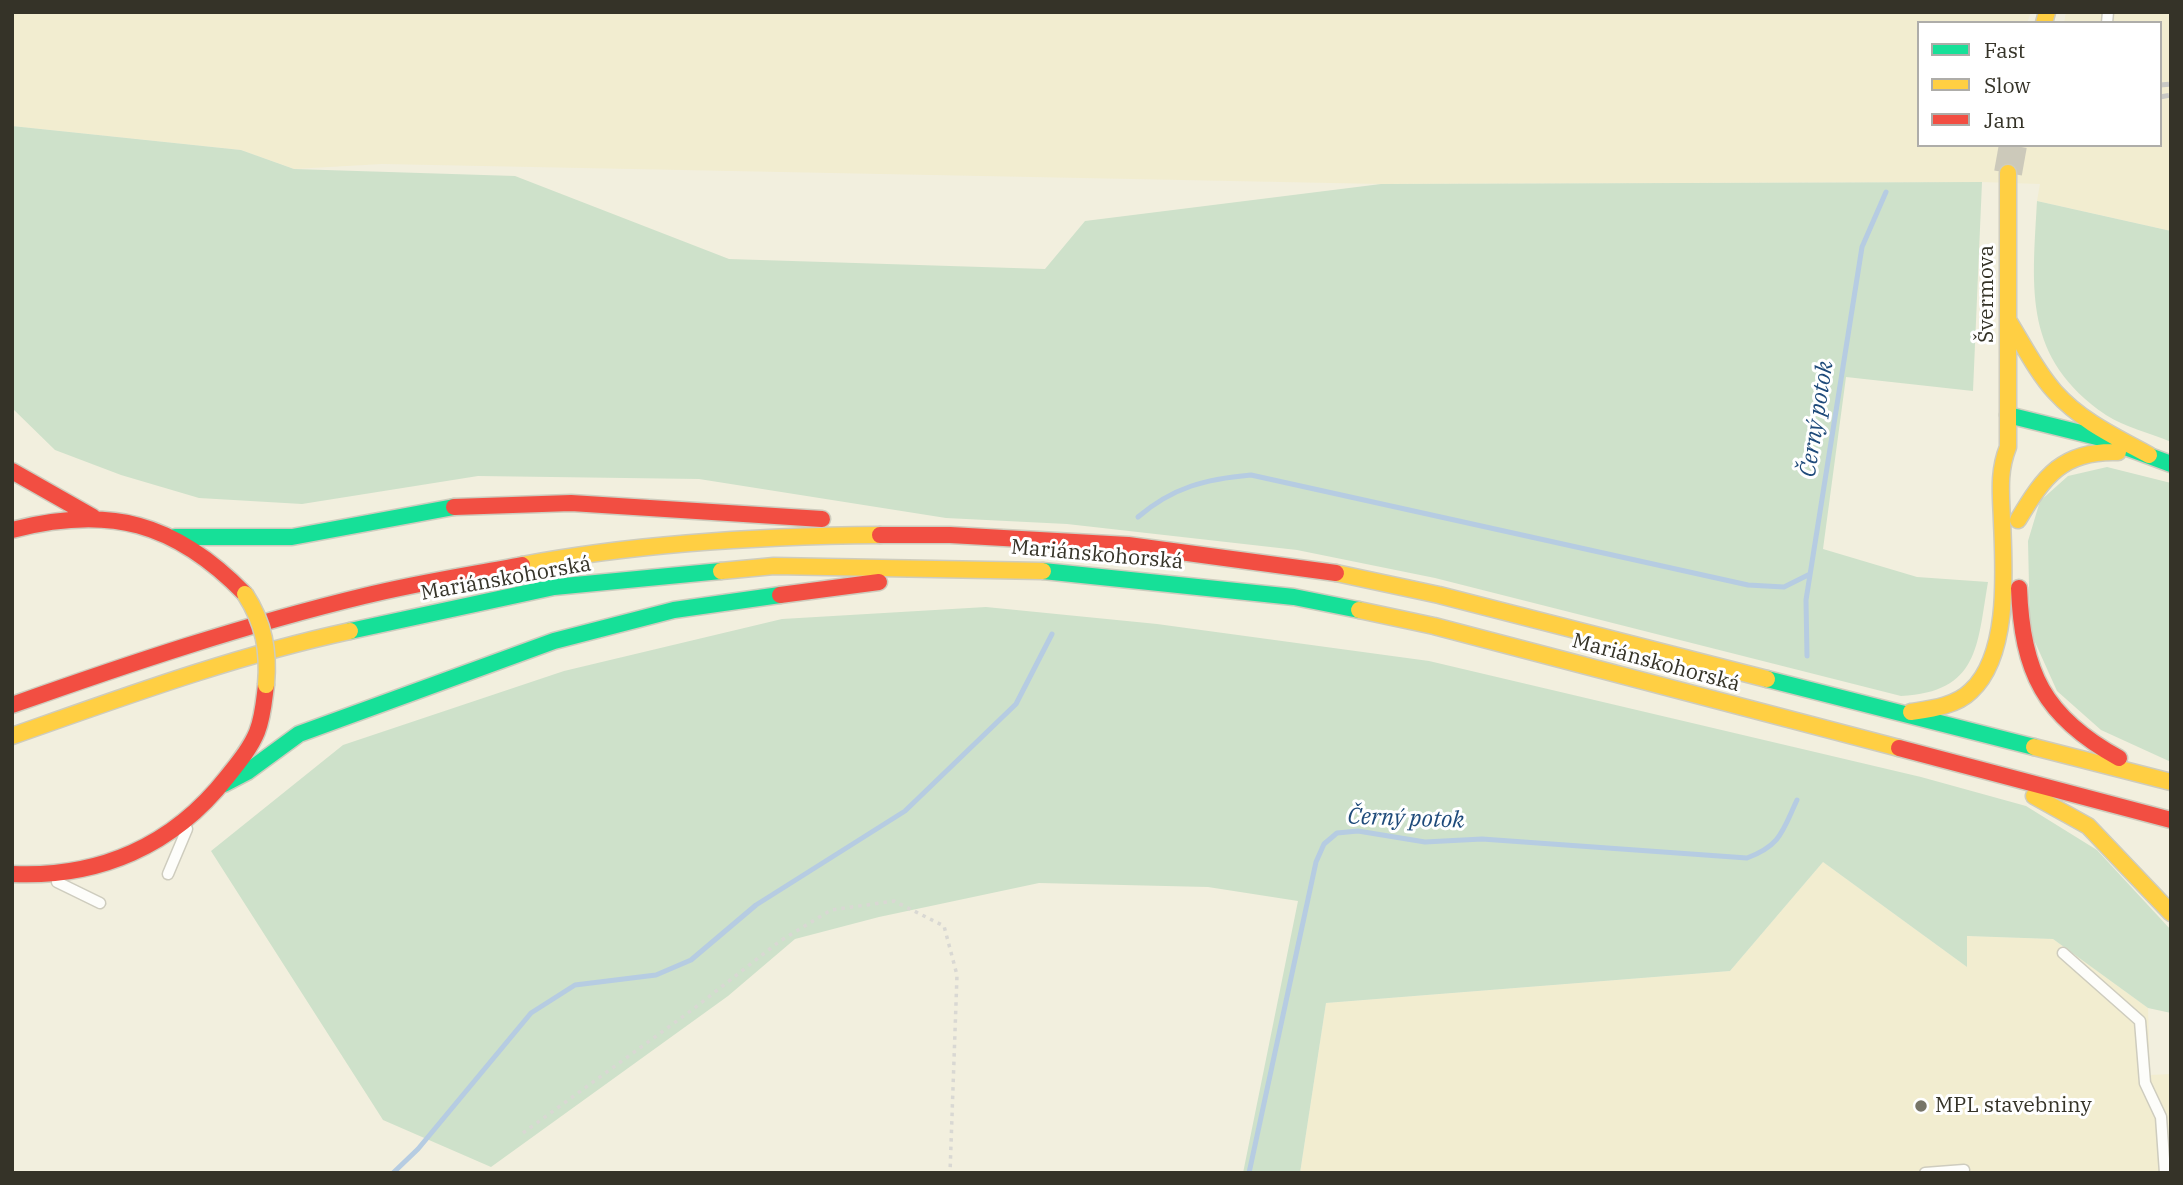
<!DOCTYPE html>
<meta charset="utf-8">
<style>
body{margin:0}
#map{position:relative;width:2183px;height:1185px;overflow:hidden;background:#f2efde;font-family:"IBM Plex Serif",serif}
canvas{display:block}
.frame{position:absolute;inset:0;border:14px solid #353328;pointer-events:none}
.legend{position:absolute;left:1917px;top:21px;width:245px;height:126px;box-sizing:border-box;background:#fff;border:2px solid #aeada9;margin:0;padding:9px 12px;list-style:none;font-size:21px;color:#353328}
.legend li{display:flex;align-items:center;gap:14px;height:35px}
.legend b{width:35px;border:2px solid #aeada9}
</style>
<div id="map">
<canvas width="2183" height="1185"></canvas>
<div class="frame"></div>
<ul class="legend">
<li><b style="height:9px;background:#16e098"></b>Fast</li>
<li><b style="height:9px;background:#ffcf43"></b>Slow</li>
<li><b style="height:9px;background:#f24e42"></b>Jam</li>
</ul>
</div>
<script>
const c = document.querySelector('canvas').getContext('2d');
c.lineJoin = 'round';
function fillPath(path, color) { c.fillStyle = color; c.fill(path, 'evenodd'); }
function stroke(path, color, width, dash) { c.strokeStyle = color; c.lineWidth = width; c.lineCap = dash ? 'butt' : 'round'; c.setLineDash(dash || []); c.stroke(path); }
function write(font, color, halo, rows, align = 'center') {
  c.font = font + ' "IBM Plex Serif",serif'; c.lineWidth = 6; c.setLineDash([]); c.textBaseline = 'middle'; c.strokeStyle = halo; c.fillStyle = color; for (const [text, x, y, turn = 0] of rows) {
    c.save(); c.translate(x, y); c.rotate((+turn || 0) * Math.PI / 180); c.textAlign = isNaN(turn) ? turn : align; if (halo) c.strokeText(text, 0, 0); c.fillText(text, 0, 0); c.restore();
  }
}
fillPath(new Path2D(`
 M12,12h2019l-4,11h-108v122h241v-122h-96l2,-11h105v219l-134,-30 3,-17 -58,-2 -601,2 -999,-20 -88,5 -53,-19 -229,-24z
 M1823,862l144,105 -1,-31 87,3 95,69 2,67 21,-1v99h-871l26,-170 404,-32z`), '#f2edd0');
fillPath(new Path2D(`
 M12,126l229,24 53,19 221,7 214,83 316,10 40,-48 296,-37 601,-2 -9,209 -127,-14 -23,172 94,28 71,5c-11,64 -9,110 -87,114l-466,-118 -138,-28 -230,-26 -121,-6 -247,-39 -221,-3 -176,28 -103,-6 -78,-23 -66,-25 -43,-42z
 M2037,201l134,30v211c-20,-9 -47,-15 -65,-27 -83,-57 -74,-124 -69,-214z
 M2107,467l64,16v279l-70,-32 -44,-39 -27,-60 -2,-90 12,-40 28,-25z
 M986,607l171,17 272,37 492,116 105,29 71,44 74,80v83l-23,-5 -95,-69 -86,-3v31l-144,-105 -93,109 -404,32 -26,170h-57l55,-272 -90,-14 -169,-4 -160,34 -84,22 -67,57 -237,171 -108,-47 -172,-269 132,-106 221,-74 218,-52z`), '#cee1ca');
stroke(new Path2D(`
 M1138,517c35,-30 68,-38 113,-42l497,110 36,2 26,-13
 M1807,656l-1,-56 56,-353 24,-55
 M393,1173l25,-24 113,-136 44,-28 81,-10 35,-15 65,-55 149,-94 111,-107 36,-70
 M1249,1173l67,-311 8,-18 13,-11 21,-2 67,11 57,-3 265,19c34,-13 35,-26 50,-58`), '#b6cce2', 5);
stroke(new Path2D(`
 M2008,173l5,-28`), '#ccc9ba', 28, [28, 14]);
const lane = new Path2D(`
 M2107,23l1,-11
 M168,874l19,-45
 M57,882l43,21
 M2063,953l77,68 5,62 16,34 4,56
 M1925,1173l39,-3`);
const fast = new Path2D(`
 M2008,415l93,23 70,26
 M175,537h117l162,-30
 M1043,571l251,26 65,13
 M350,631l204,-44 167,-16
 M1767,679l267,68
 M224,784l23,-12 52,-38 255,-93 120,-31 106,-15`);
const slow = new Path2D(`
 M2044,23l3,-11
 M2008,320c15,24 28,51 47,72 26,29 61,45 94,63
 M2018,520c26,-44 45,-70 100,-68
 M522,565c117,-22 239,-29 358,-30
 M721,571l53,-5 269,5
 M1336,573l103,22 328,84
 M1359,610l75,16 465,122
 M1911,712c20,-3 45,-6 60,-21 39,-36 33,-121 31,-170 -1,-27 -4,-49 6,-74v-274
 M12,736c111,-39 222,-80 338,-105
 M2034,747l137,35
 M2034,796l54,30 83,87`);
const jam = new Path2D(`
 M12,471l81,46
 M454,507l117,-4 251,16
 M12,530c97,-25 163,-8 233,64
 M880,535h70l178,10 208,28
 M2019,588c3,84 25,129 100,170
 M780,595l99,-13
 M12,705c116,-41 232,-80 352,-109 52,-13 105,-21 158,-31
 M1899,748l272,72
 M12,874c87,4 161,-28 215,-97 11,-14 23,-28 30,-45 6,-15 7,-31 9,-47`);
stroke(lane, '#ceccbe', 13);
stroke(fast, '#ceccbe', 19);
stroke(slow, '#ceccbe', 19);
stroke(jam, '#ceccbe', 19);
stroke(new Path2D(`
 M523,1133l169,-123 88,-69 51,-31 63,-9 50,25 13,49 -7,198`), '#d9d8d3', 3.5, [3.5, 5]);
stroke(lane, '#fdfdfa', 10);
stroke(fast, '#16e098', 16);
stroke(slow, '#ffcf43', 16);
stroke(jam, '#f24e42', 16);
stroke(new Path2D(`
 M2160,85l11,-1
 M2160,97l11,-2`), '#c9c9c4', 5, [9, 9]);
const slowBridge = new Path2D(`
 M245,594c19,29 24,57 21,91`);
stroke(slowBridge, '#ceccbe', 19, []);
stroke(slowBridge, '#ffcf43', 16);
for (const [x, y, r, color] of [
 [1921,1106,7,"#777568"]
]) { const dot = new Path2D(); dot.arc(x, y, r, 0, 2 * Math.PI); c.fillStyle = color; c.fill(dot); stroke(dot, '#fff', 2.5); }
write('21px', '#353328', '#fff', [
 ["Švermova",1987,294,-90],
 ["Mariánskohorská",1097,555,5],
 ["Mariánskohorská",506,579,-10],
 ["Mariánskohorská",1656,663,15]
]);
write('21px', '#353328', '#fff', [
 ["MPL stavebniny",1935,1106]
], 'left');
write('italic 23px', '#1e4a7a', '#fff', [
 ["Černý potok",1817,419,-81],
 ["Černý potok",1406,819,2]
]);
</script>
